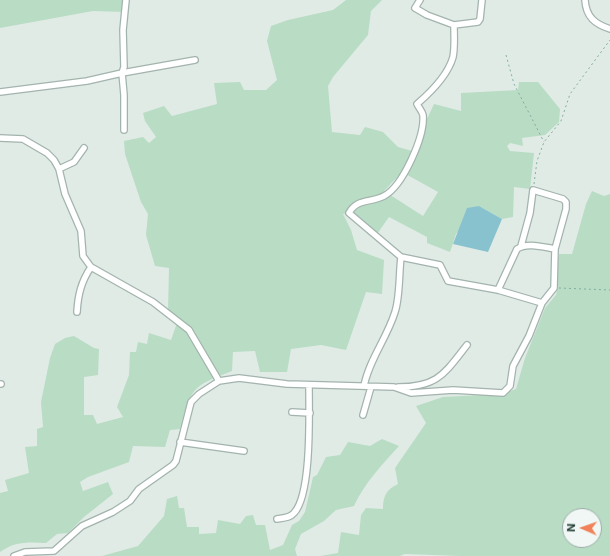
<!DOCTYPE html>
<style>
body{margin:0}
#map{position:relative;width:610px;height:556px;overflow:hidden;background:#e0ebe6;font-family:Inter,sans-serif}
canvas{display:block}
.north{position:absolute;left:562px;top:508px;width:40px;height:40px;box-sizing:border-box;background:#f0f7f4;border:1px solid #9daca8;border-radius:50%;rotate:272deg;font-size:11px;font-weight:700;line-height:16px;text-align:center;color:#213b35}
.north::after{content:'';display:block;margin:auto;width:14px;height:18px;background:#f08359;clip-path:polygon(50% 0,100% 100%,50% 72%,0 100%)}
</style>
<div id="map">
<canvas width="610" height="556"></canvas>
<div class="north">N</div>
</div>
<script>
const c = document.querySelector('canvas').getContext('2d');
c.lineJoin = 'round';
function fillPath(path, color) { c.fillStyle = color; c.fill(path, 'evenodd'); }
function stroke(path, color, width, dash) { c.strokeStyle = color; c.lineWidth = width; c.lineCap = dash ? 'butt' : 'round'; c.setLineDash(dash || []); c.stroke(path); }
fillPath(new Path2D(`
 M0,0h129l-4,12 -32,-1 -93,17z
 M346,0h36l-11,11 -3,24 -35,42 -5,9 4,46 28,3 5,-8 18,5 15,15 14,4 22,-47 27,7v-18l57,-3 1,-8h19l22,27 -1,13 -14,13 -23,3 1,8 -13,-3 -3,3 3,5 24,2 -4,36 -16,-2 -1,30 -11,2 -23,-13 -23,28 -6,18 -23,-9v-6l-38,-20 -12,17 -29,-21 -5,1 8,16 6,20 27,10 -2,34 -16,-2 -20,58 -25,-5 -30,4 -4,23h-27l-5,-21 -22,1 -1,19c-41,16 -40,16 -52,58l-10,1 -5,17 -32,-1 -4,16 -41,15 -8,5 3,9 25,-9 5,12 -29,23 -16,16 -11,1 -11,9c-17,-1 -31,-2 -46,9v-59l8,-2 -3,-11 24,-7 -4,-26 12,-1v-17l6,-2 -2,-25 9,-44 5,-14 10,-6 9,-2 20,12 5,1 -1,26 -14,2v38h9l4,9 26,-7 -6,-10 12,-32 1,-23h6l2,-10 9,2 2,-11 22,7 7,-20 -10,-9 1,-43 -14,-2 -9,-31 2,-21 -7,-12 -16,-48 -1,-13 19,-4 6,6 7,-6 -11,-16 -2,-8 21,-7 8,10 45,-12 -3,-21 26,-1 4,8h22l11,-10 -10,-39 4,-15 17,-6 45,-10zM402,172l36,20 -15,24 -39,-25z
 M592,191l12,5 6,-2v362h-150l-55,-2 -5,2h-80l18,-3 3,-21 18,3 2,-20 5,-7 17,1c0,-13 3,-19 15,-25l-3,-16 31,-45 -10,-17 27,-9 59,-3 14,-5 9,-31 20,-50 11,-13 2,-8 -2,-16 3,-17h13l14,-50zM570,516h24v24h-24z
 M382,439l17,7c-17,19 -34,36 -45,60l-18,4 -12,11 -23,13 -6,15 2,7h-195l36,-10 26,-30 3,-17 10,-3 2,12h5l3,19h12v7l17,-1 2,-13 22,4 6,-8 7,-1 3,10h9l5,25 13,-5 9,-20 7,-4 6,-9 8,-35 4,-2 9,-18 14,-2 8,-13 22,4z`), '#b9dcc4');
fillPath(new Path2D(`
 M479,206l23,13 -14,33 -35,-8 14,-36z`), '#88c2cf');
const minor = new Path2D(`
 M420,0l-5,8 12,7 27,10
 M482,0l-2,19 -2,3 -24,3c0,10 1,22 -1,32 -5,18 -22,35 -36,47 2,4 5,7 6,11 2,21 -20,71 -39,81 -13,7 -27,2 -35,17l52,44 39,8 8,16 50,9 44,13
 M585,0c1,17 10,24 25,29
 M0,92l87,-11 35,-8 2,-6 -1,-37 3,-30
 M124,130v-35l-2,-22 73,-13
 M0,138l23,1 24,14 7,7 5,9 6,25 16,37 2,25 8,11 62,35 36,28 30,51
 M59,169l15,-7 10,-14
 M498,290l19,-41c10,-7 26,-2 38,0
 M77,312c1,-17 4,-30 14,-45
 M0,384h1
 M364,386c5,-26 23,-48 31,-74 5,-15 4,-39 6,-55
 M398,387c40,0 46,-13 69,-42
 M292,412l18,1
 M363,415l8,-28
 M180,442l64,9
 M277,519c6,-1 13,-1 17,-6 18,-19 15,-101 15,-128
 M14,556l11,-4 29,-1 28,-25 31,-14 17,-11 9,-12 34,-24 3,-4 15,-59 8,-8 20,-13 20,-3 48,6 107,3 17,6 42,-3 50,3 7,-7 3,-20 16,-30 13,-33 12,-15 1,-39 11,-40v-7l-3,-3 -30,-9 -3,23 -9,33`);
stroke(minor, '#a3b3ad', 8);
stroke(new Path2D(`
 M506,55l8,29 30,58
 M534,184l3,-23 7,-19 17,-21 9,-27 40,-54
 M559,288l51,2`), '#81aea1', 1, [2, 3]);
stroke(minor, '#fff', 5.5);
</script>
